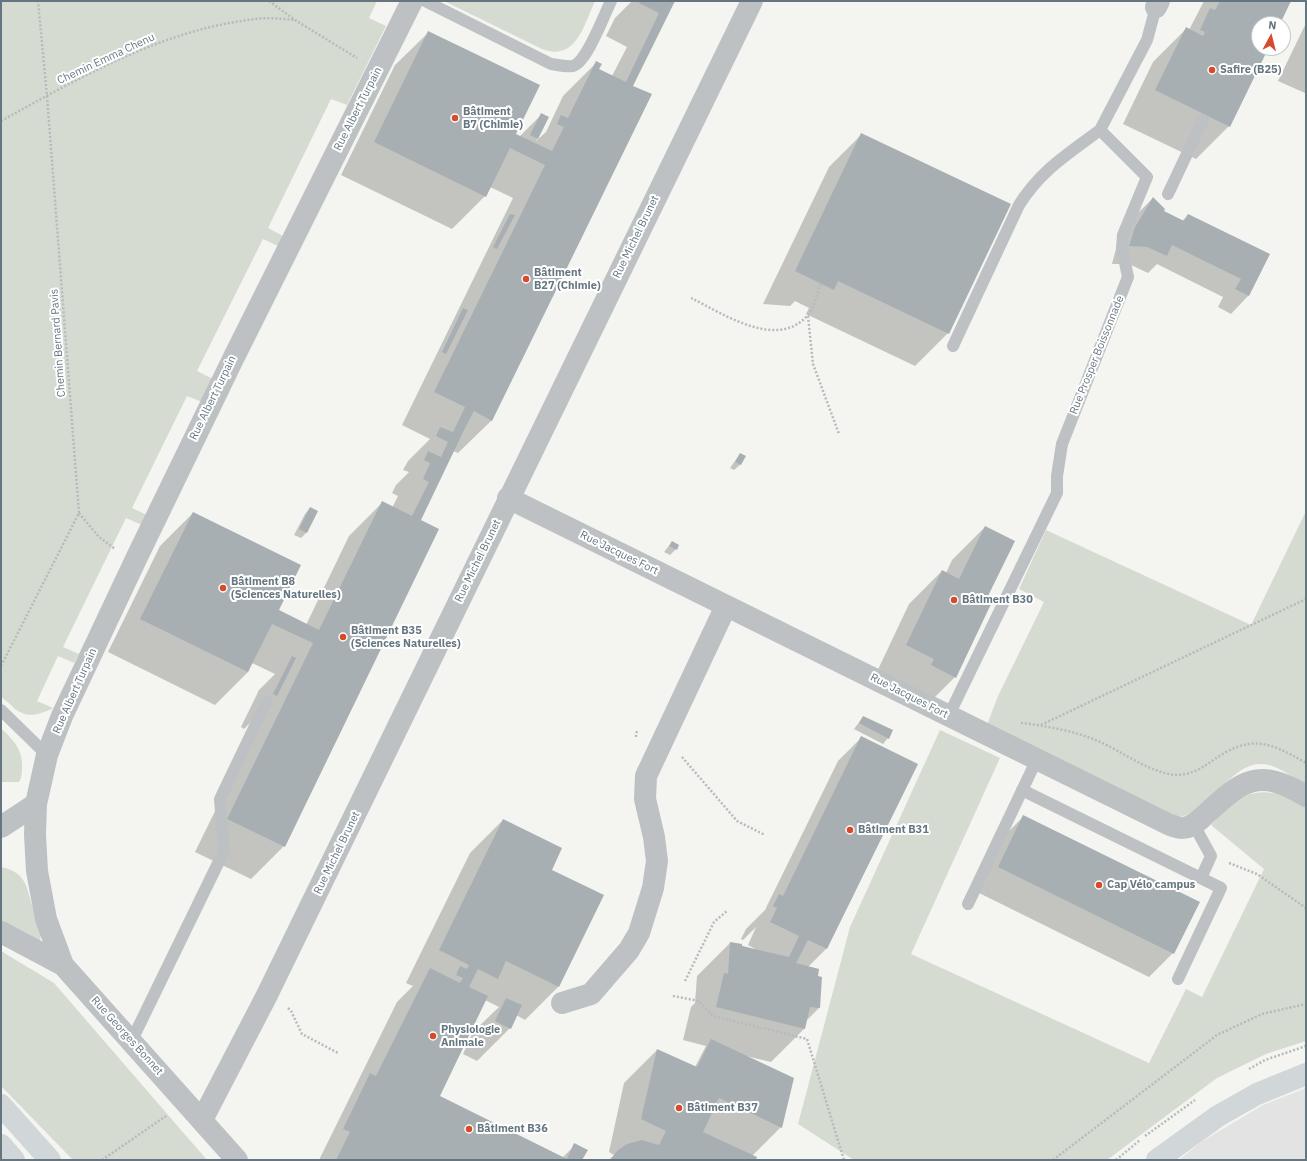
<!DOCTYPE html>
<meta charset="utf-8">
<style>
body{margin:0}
#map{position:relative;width:1307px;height:1161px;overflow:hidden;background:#f4f4f1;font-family:"IBM Plex Sans",sans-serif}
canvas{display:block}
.frame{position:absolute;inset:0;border:2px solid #657680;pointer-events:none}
.north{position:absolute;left:1251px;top:16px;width:40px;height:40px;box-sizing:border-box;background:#fff;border:1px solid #c1c8cc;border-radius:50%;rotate:7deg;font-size:11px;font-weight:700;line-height:16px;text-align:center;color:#657680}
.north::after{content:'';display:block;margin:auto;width:14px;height:18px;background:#d84a2d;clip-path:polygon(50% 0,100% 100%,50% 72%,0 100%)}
</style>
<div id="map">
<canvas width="1307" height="1161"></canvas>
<div class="frame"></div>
<div class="north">N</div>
</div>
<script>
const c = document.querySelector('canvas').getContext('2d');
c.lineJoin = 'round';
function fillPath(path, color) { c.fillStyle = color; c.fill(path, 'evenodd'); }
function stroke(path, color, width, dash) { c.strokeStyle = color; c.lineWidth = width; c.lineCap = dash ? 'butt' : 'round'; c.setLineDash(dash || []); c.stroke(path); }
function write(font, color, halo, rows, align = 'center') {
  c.font = font + ' "IBM Plex Sans",sans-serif'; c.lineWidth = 4; c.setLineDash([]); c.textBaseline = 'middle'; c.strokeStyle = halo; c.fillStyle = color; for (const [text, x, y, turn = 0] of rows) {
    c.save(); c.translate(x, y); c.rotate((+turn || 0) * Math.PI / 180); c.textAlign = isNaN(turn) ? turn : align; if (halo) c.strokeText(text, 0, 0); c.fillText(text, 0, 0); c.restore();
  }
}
fillPath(new Path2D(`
 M1306,1088v72h-127l22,-18 62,-37z`), '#e2e3e2');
fillPath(new Path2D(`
 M1,1h376l-8,17 17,8 -39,79 -16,-6 -63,129 15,8 -5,10 -15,-7 -66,132 16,8 -11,23 -15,-6 -55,112 15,7 -5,10 -16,-7 -63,129 16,7 -5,9 -16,-7 -21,45 16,7c-14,7 -26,11 -39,0 -4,-4 -8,-8 -13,-11z
 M444,1h151c-11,24 -19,61 -53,48z
 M1306,511v275c-11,-7 -25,-18 -37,-21 -38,-10 -57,51 -92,52l-190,-92 11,-29 46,-94 -25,-13 27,-59 205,95z
 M1,728c12,12 22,21 21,39 0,6 0,10 -3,15h-18z
 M940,730l60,28 -89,196 238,109 37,-74 16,8 62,-128 -53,-44c31,-36 53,-43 95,-18v234l-40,13 -49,24 -110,82h-253l-56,-36 52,-197z
 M1,867c22,5 25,15 30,35 3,11 7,22 10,33l-1,6 -4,3 -35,-18z
 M1,951l53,32 153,177h-134l-72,-74z`), '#d6dbd2');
fillPath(new Path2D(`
 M632,1h42l-42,85 -140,334 -34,33 -5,-2 -34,70 -135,325 -33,33 -56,-27 71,-145 -22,22 -3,-2 18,-37 16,-16 -23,-11 -4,9 -33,33 -107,-53 52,-106 33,-33 84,98 29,14 43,-89 33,-33 10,5 6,-12 -6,-3 4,-8 13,-13 -6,-2 5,-9 22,-22 -28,-14 111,-227 -23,-11 -5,9 -33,33 -111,-54 54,-110 34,-33 86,103 4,2 22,-22 6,3 -11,23 10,-9 17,-36 33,-33 2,6 14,7 15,-29 -21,-11 9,-18z
 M1204,1h86l-11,23h-20v24h12l-7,8 -35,70 -33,33 -73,-35 30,-62 33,-33 3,1z
 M1306,23v69l-1,1 -27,-12z
 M862,134l86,199 -33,33 -109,-52 3,-6 -14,-7 -5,5 -27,-2 66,-137z
 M1153,198l10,14 19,9 6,-6 80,39 -20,42 -17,18 -13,-7 5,-10 -66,-33 -9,9 -19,-9h-17l5,-19 18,-29z
 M740,454l4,2 -4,9 -6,5 -4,-2z
 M310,508l-4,25 -5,5 -7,-3 11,-21z
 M985,527l1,69 -31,81 -33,33 -48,-32 35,-74 33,-33 4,2 6,-13z
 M672,542l4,7 -6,6 -6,-3z
 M863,717l25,21 -5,6 -29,-15z
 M861,738l56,27 -91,184 -18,18 8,10 3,31 -13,13 -2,8 -33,33 -25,-6 35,71 -29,29 3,4h-146l5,-5 -5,-3 15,-69 33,-33 38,17 11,-21 -23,-6 8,-33 4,-4 2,-27 33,-33 27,7 -9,-5 8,-18 -13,13 -2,-1 5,-10 19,-19 73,-149z
 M1024,816l174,86 -25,51 -24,24 -174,-86 25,-51z
 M503,820l47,50 8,117 -33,33 -9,-5 -6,13 -33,33 -14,-7 10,-22 26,-25 -14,-7 -46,97 123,61 13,-13 6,15h-262l78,-158 16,-16 -7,-3 64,-130z`), '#0003');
fillPath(new Path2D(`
 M640,1h35l-42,85 19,8 -160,327 -18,-10 -9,17 -44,92 18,9 -154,318 -58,-28 86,-176 -41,-19 -24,48 -108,-53 53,-107 108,53 -22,45 40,20 63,-129 30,15 17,-34 -6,-3 7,-16 -6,-3 4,-9 13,6 7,-15 -12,-6 4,-9 13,5 12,-25 -31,-15 111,-227 -35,-17 -24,49 -112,-55 54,-111 112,54 -24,49 36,17 12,-24 -7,-3 4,-9 7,3 28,-57 6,3 -3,5 27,13 33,-69 -20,-10z
 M1220,1h71l-11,23h-21v24h13l-1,3 -3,-2 -38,78 -75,-37 31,-63 17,9 2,-4 -5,-2 10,-22 5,2z
 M541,113l8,4 -11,22 -8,-4z
 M861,133l150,71 -62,130 -111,-53 -4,9 -39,-19z
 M1153,197l12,12 -1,2 20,10 4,-7 82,40 -21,42 -14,-7 6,-10 -69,-34 -5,11 -20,-9 -18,-1 6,-19z
 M510,214l5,1 -18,34 -4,-2z
 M463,308l5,2 -22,44 -4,-2z
 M740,453l6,3 -5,9 -6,-3z
 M310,507l8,4 -11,22 -8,-4z
 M985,526l30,15 -27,55 3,5v3l-35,74 -25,-13 3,-6 -28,-14 36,-75 17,9z
 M672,541l7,4 -2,5 -8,-4z
 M292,656l4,2 -19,38 -4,-2z
 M863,716l30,14 -4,9 -30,-16z
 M861,736l57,28 -91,185 -19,-9 -12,23 23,6 -1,7 4,1 -2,31 -10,-1 -5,22 -89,-22 8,-34 4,1 2,-32 12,2v2l47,11 10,-21 -29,-14 7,-14 -4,-2 6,-12 4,2z
 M1023,815l177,87 -26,52 -176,-87z
 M503,819l59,29 -10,22 52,25 -45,92 -53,-26 -8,18 -20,-10 -9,18 19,9 -48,100 127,63 7,-16 14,7 -6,10h-246l14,-28 -7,-3 27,-56 6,3 54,-108 30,15 3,-5 -7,-3 4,-9 7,3 2,-4 -30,-15z
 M506,998l16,7 -11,24 -16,-8z
 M711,1039l83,39 -12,50 -63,-30 -16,34 54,25 -1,3h-146l8,-10 9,-6 15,-4 17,5 7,-14 -25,-12 16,-70 40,18z`), '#a7afb3');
stroke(new Path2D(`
 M269,1l26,19 62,38
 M1,121c80,-44 163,-92 255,-102 12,-2 26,0 39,1
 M691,298c31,15 86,53 117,17 6,-7 9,-22 13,-31
 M808,316l5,48 26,70
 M79,513l20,24 16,12
 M1,666l78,-153 -32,-417 -9,-95
 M1021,723c22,2 57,9 77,18 24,10 54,34 81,34 13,-1 23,-7 33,-14 38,-27 56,-20 94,2
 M1041,725l265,-126
 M636,737l1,-7
 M682,757l55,64 28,14
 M1229,863l28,11 49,34
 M685,981l29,-59 13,-11
 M673,996l26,5 14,15 94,23 37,121
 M288,1008l3,3 11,23 36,19
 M1249,1069l16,-9 41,-14
 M1145,1136l50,-36
 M102,1160l64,-44
 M1053,1160l164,-125 45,-21 44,-10
 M1116,1160l24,-20`), '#b7babc', 2.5, [2, 2]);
stroke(new Path2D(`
 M425,1l126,63c7,1 15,3 22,2 14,-4 31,-51 38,-65
 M1168,194l35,-74
 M953,346l66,-141c22,-35 49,-51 81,-75
 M1,710l46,45
 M949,715l108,-222v-17l5,-32 66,-167 -6,-29 1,-13 24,-58 -47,-47 47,-90 9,-33
 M1022,790l199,98 -43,91
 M1194,825l17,31 -10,22
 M968,904l69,-145
 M132,1040l92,-189 -4,-52 47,-98`), '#bdc1c4', 12);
stroke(new Path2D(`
 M1156,7l3,-6
 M508,498l662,327c4,1 8,3 12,3 11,0 17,-8 24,-14 37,-34 52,-47 100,-18
 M1,827l35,-23
 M1,932l62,33 174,195
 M63,965l-17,-46 -9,-48 -2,-36 1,-31 11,-49 15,-39 74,-157 97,-200 179,-358
 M562,1003l29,-9 38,-44 10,-17 14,-45 4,-27 -3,-24 -9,-38 1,-23 80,-170
 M202,1120l64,-123 486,-996`), '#bdc1c4', 22);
stroke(new Path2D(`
 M1,1105l49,55
 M1,1145l13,15
 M1157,1160l61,-44 39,-22 49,-20`), '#d1d6d9', 22);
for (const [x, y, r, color] of [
 [1212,70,4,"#d84a2d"],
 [455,118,4,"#d84a2d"],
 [526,279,4,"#d84a2d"],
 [223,588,4,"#d84a2d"],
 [954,600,4,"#d84a2d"],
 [343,637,4,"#d84a2d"],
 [850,830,4,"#d84a2d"],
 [1099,885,4,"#d84a2d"],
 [433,1036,4,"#d84a2d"],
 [679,1108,4,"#d84a2d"],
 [469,1129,4,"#d84a2d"]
]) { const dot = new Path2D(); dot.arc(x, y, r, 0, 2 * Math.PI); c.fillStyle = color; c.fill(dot); stroke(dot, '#fff', 1.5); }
write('11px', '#657680', '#fff', [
 ["Chemin Emma Chenu",106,59,-25],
 ["Rue Albert Turpain",358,109,-63],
 ["Rue Michel Brunet",636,237,-64],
 ["Chemin Bernard Pavis",58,343,-94],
 ["Rue Prosper Boissonnade",1097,355,-68],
 ["Rue Albert Turpain",213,398,-64],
 ["Rue Jacques Fort",619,553,26],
 ["Rue Michel Brunet",478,561,-64],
 ["Rue Albert Turpain",75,691,-66],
 ["Rue Jacques Fort",909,696,27],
 ["Rue Michel Brunet",337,853,-64],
 ["Rue Georges Bonnet",127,1036,48]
]);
write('bold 11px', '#657680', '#fff', [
 ["Safire (B25)",1220,70],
 ["Bâtiment",463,112],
 ["B7 (Chimie)",463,125],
 ["Bâtiment",534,273],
 ["B27 (Chimie)",534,286],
 ["Bâtiment B8",231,582],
 ["(Sciences Naturelles)",231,595],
 ["Bâtiment B30",962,600],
 ["Bâtiment B35",351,631],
 ["(Sciences Naturelles)",351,644],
 ["Bâtiment B31",858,830],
 ["Cap Vélo campus",1107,885],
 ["Physiologie",441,1030],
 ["Animale",441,1043],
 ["Bâtiment B37",687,1108],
 ["Bâtiment B36",477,1129]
], 'left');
</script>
